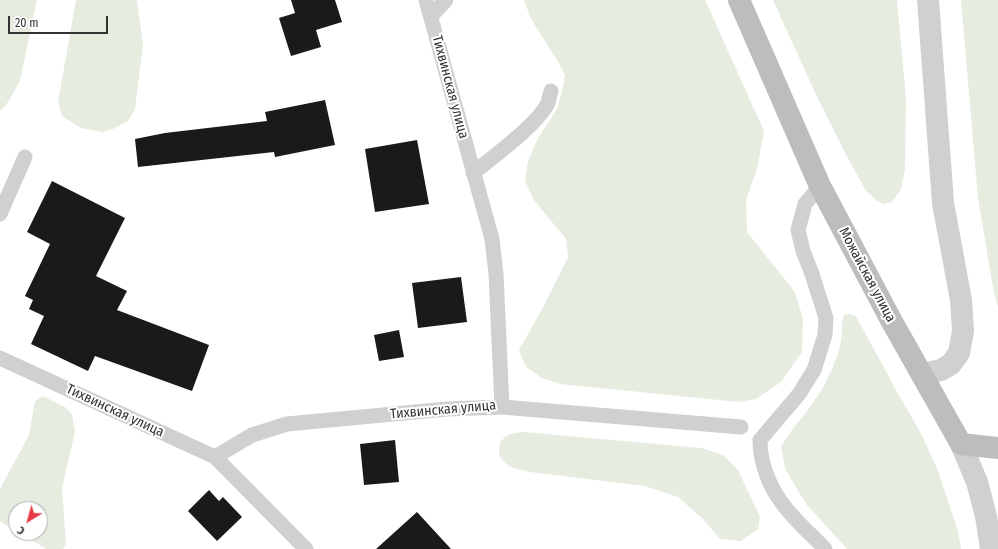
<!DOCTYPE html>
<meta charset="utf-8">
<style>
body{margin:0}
#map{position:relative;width:998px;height:549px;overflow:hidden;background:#fff;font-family:"Fira Sans Condensed",sans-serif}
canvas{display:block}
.north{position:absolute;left:8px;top:501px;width:40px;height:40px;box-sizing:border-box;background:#fff;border:1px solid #adadad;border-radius:50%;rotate:217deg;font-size:11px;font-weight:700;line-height:16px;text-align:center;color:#333}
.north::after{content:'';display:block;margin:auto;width:14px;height:18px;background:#e63946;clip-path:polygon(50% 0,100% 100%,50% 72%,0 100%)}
.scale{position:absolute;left:8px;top:16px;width:100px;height:18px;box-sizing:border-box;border:2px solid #333;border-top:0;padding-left:5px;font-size:12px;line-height:14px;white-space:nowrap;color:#333;-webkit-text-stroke:3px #fff;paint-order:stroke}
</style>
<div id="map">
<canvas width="998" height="549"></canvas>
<div class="north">С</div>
<div class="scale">20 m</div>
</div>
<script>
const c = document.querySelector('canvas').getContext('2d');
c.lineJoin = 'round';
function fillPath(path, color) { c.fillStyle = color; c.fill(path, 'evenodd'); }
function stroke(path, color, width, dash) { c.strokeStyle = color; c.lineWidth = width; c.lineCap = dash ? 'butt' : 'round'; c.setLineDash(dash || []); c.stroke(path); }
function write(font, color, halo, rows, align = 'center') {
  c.font = font + ' "Fira Sans Condensed",sans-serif'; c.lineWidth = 4; c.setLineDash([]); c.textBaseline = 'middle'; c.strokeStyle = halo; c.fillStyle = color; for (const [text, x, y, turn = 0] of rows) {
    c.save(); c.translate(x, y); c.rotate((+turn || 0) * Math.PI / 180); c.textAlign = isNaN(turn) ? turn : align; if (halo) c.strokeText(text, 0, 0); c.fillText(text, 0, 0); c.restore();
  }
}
fillPath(new Path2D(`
 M0,0h37l-17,81 -15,26 -5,4z
 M76,0h61l6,45 -8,64 -7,12 -15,8 -11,3 -21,-4 -19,-12 -4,-14z
 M524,0h181l59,131 -7,38 -11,31 1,32 48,60 8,27 -1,33 -21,30 -25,17 -17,3 -179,-18 -18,-6 -16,-11 -7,-17 23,-41 26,-52 -2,-18 -33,-40 -8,-19 3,-19 10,-23 19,-29 6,-22 2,-12 -5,-10 -29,-46z
 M773,0h124l9,99 -1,70 -4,20 -9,13 -8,2 -7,-3 -11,-10 -23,-42 -26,-52z
 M961,0h37v308l-5,-20 -15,-90z
 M845,314h4l7,2 40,74 27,47 15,34 20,60 3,18h-114l-40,-44 -12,-19 -10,-18 -4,-22c15,-24 37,-44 48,-71 5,-10 10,-23 12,-34 2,-9 -1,-19 4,-27z
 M43,396l22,11 7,7 3,18 -13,56 4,56 -3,5h-17l-26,-16h20v-24h-24v22l-16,-10v-32l29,-54 6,-34z
 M523,432l178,16 22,7 15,15 22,47 -2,12 -17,12 -21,-2 -17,-20 -25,-22 -33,-11 -115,-14c-8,-2 -19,-3 -26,-10 -7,-7 -7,-18 1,-25 4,-4 12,-4 18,-5z`), '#e6ecdf');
fillPath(new Path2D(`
 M291,0h44l7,22 -26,8 5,17 -30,9 -12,-38 16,-5z
 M325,100l10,45 -60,12 -1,-5 -136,15 -3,-28 30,-6 102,-12 -2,-9z
 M417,140l12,64 -54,8 -10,-63z
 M52,181l73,37 -29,58 31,15 -10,19 92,35 -17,46 -97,-35 -7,15 -57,-27 13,-28 -15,-7 4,-9 -8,-4 25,-52 -23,-12z
 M461,277l6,45 -49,6 -6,-45z
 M399,330l5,27 -25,4 -5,-26z
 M395,440l4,42 -35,3 -4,-41z
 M209,490l10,11 4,-4 19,20 -25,24 -29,-30z
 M417,512l34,37h-75z`), '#1a1a1a');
stroke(new Path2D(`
 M426,0l66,239 4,35 6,133
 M431,16l15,-16
 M473,173c20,-16 65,-49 75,-70 1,-4 2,-9 3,-12
 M820,186l-15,18 -7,26 5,21 9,23 14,44 -1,17 -11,35 -15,24 -39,46c0,22 9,46 22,63 12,17 29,31 43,46
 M0,214l25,-57
 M0,358l215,99 91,92
 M215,457l37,-22 35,-11 160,-15 55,-2 239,20`), '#d0d0d0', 15);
stroke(new Path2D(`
 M922,374l19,-4 10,-6 8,-11 4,-22 -2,-31 -18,-97 -15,-203
 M961,444l16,38 9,34 5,33`), '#d0d0d0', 22);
stroke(new Path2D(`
 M739,0l81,186 71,134 70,124 37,4`), '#bdbdbd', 22);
write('14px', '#333', '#fff', [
 ["Тихвинская улица",450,87,75],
 ["Можайская улица",867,275,62],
 ["Тихвинская улица",443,410,-5],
 ["Тихвинская улица",115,411,25]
]);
</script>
